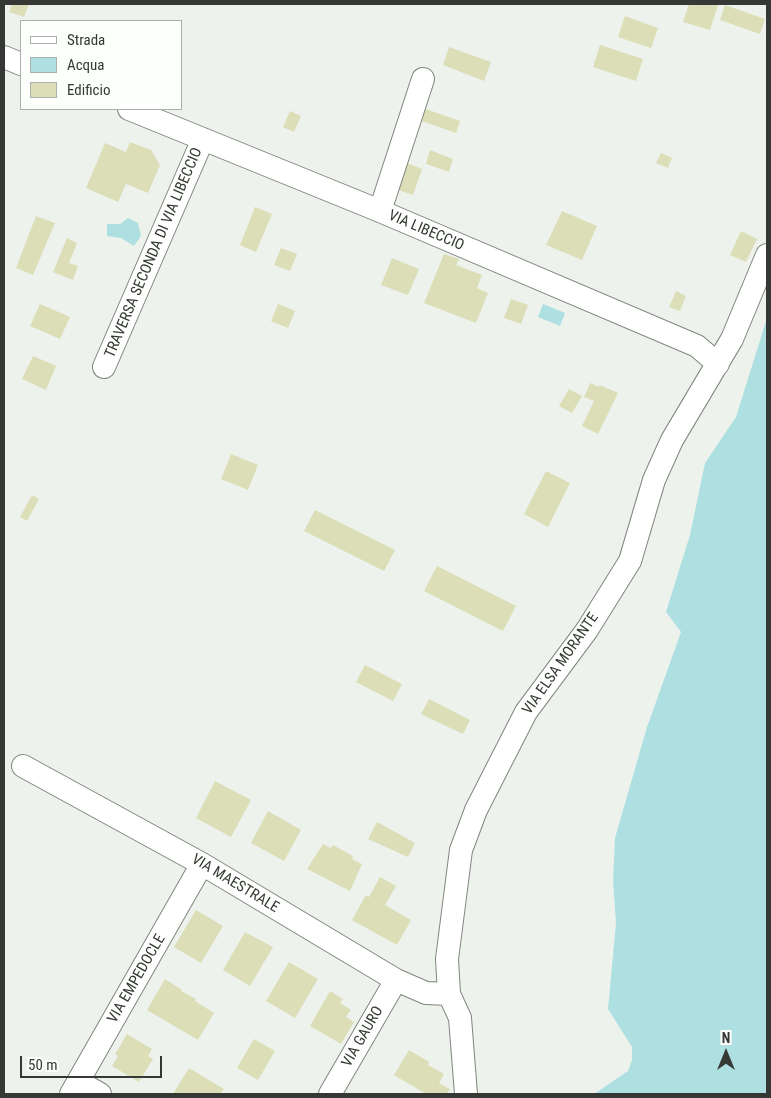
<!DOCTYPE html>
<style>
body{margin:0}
#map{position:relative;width:771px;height:1098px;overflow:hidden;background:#eef2ed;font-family:"Roboto Condensed",sans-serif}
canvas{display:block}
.frame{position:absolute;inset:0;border:5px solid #363836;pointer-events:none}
.legend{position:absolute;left:20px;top:20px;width:162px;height:90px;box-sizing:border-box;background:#fdfffc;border:1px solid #adafad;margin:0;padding:6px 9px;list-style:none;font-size:15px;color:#363836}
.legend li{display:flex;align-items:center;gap:10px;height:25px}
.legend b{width:25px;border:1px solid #adafad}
.north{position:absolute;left:701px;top:1028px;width:50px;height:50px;-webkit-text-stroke:4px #fdfffc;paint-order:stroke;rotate:0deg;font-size:14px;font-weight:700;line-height:20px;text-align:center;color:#363836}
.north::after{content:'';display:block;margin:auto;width:18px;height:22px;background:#363836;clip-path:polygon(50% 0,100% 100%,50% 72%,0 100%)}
.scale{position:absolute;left:20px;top:1056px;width:142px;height:22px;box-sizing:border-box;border:2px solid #363836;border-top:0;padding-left:6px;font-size:15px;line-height:18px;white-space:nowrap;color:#363836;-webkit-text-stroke:4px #fdfffc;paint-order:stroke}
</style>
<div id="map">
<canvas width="771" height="1098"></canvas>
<div class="frame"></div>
<ul class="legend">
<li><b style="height:6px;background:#fff"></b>Strada</li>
<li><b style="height:14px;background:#aee0e1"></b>Acqua</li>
<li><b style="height:14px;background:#dbdeb7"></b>Edificio</li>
</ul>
<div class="north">N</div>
<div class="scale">50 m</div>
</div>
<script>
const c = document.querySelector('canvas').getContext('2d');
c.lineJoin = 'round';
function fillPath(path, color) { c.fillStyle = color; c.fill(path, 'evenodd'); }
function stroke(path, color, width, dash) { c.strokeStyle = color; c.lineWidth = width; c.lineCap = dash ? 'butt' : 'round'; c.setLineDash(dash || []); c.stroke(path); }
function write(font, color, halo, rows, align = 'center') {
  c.font = font + ' "Roboto Condensed",sans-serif'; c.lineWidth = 4; c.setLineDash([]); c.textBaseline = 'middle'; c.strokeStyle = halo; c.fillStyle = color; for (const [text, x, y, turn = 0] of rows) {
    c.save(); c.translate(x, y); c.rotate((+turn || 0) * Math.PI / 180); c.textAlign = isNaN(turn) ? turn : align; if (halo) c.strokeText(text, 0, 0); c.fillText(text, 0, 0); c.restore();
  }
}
fillPath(new Path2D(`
 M128,218l10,5 3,13 -7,10 -13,-8 -14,-2v-12h13z
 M543,304l22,9 -5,13 -22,-9z
 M767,318v776h-173l34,-23 4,-11v-13l-24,-38 8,-86 -3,-42 2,-43 32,-111 34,-95 -15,-20 24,-77 15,-72 31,-46z`), '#aee0e1');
fillPath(new Path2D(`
 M12,4h17l-5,13 -15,-5z
 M689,4l29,1 -8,25 -27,-8z
 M725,5l40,14 -5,15 -40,-14z
 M625,16l33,12 -7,20 -33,-11z
 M600,45l43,14 -7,22 -43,-14z
 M449,47l42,15 -7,19 -41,-16z
 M420,107l40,14 -4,12 -40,-14z
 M290,111l11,5 -7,16 -11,-5z
 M130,142l21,8 9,15 -12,28 -22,-9 -8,18 -32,-14 19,-45 21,9z
 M430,150l23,9 -4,13 -23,-8z
 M661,153l11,5 -4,10 -12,-5z
 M402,161l20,8 -9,26 -21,-7z
 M255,207l17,7 -16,38 -16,-7z
 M562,211l35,15 -15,34 -36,-15z
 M36,216l19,7 -22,52 -17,-7z
 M741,231l16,8 -11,23 -16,-7z
 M67,238l10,5 -8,20 9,3 -5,14 -20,-8z
 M281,248l16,6 -7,17 -16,-6z
 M444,254l15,5 -3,6 26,10 -5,13 11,5 -12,30 -52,-20z
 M392,258l27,11 -11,26 -27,-10z
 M676,291l10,5 -6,15 -11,-4z
 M511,299l17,6 -7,19 -17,-6z
 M40,304l30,13 -10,22 -30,-13z
 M278,304l17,7 -7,17 -17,-7z
 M33,356l23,10 -10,24 -24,-11z
 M590,383l9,4 1,-2 18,8 -20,41 -16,-8 12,-25 -10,-4z
 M569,389l13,7 -10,17 -13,-7z
 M231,454l27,11 -10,25 -27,-11z
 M546,471l24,12 -22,44 -24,-13z
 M32,495l7,4 -12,22 -7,-4z
 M315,510l80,40 -11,21 -80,-40z
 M437,566l79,40 -13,25 -79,-40z
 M365,665l37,19 -9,17 -37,-19z
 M429,699l41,21 -7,14 -42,-20z
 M215,781l36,19 -20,37 -35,-19z
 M268,811l33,19 -17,31 -33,-18z
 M377,822l38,21 -7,14 -40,-18z
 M323,844l8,4 2,-3 20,11 -1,3 10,5 -12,27 -43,-22z
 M380,877l16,9 -11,19 26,15 -14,25 -45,-25 14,-25 3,2z
 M196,910l27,16 -22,37 -27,-16z
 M245,932l28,15 -23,39 -27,-16z
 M289,962l29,17 -23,39 -29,-17z
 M165,979l17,11 -1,1 15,8 -1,2 19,12 -16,27 -51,-30z
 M330,991l13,8 -3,4 11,7 -5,7 8,5 -13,22 -31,-18z
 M127,1034l25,15 -4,7 5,3 -14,23 -27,-16 6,-10 -3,-2z
 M254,1039l21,12 -17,29 -21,-12z
 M409,1050l20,12 -1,3 16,9 -5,9 11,6 -3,5h-21l-32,-19z
 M189,1068l35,21 -4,5h-47z`), '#dbdeb7');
const minor = new Path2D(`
 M4,57l17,7
 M129,109l251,102 317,135 21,18
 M380,211l43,-132
 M104,367l99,-228
 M23,766l179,98 194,116 30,13 23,1
 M79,1082l21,12
 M71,1094l131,-230
 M330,1094l66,-114
 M466,1094l-6,-76 -11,-24 -2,-35 14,-109 15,-40 50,-98 61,-82 43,-69 24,-81 18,-40 60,-101 35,-84`);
stroke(minor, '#80857f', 24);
stroke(minor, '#fff', 22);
write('15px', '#363836', '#fdfffc', [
 ["VIA LIBECCIO",426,231,23],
 ["TRAVERSA SECONDA DI VIA LIBECCIO",154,253,-67],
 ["VIA ELSA MORANTE",561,664,-55],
 ["VIA MAESTRALE",235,884,31],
 ["VIA EMPEDOCLE",137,979,-60],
 ["VIA GAURO",363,1037,-60]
]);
</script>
